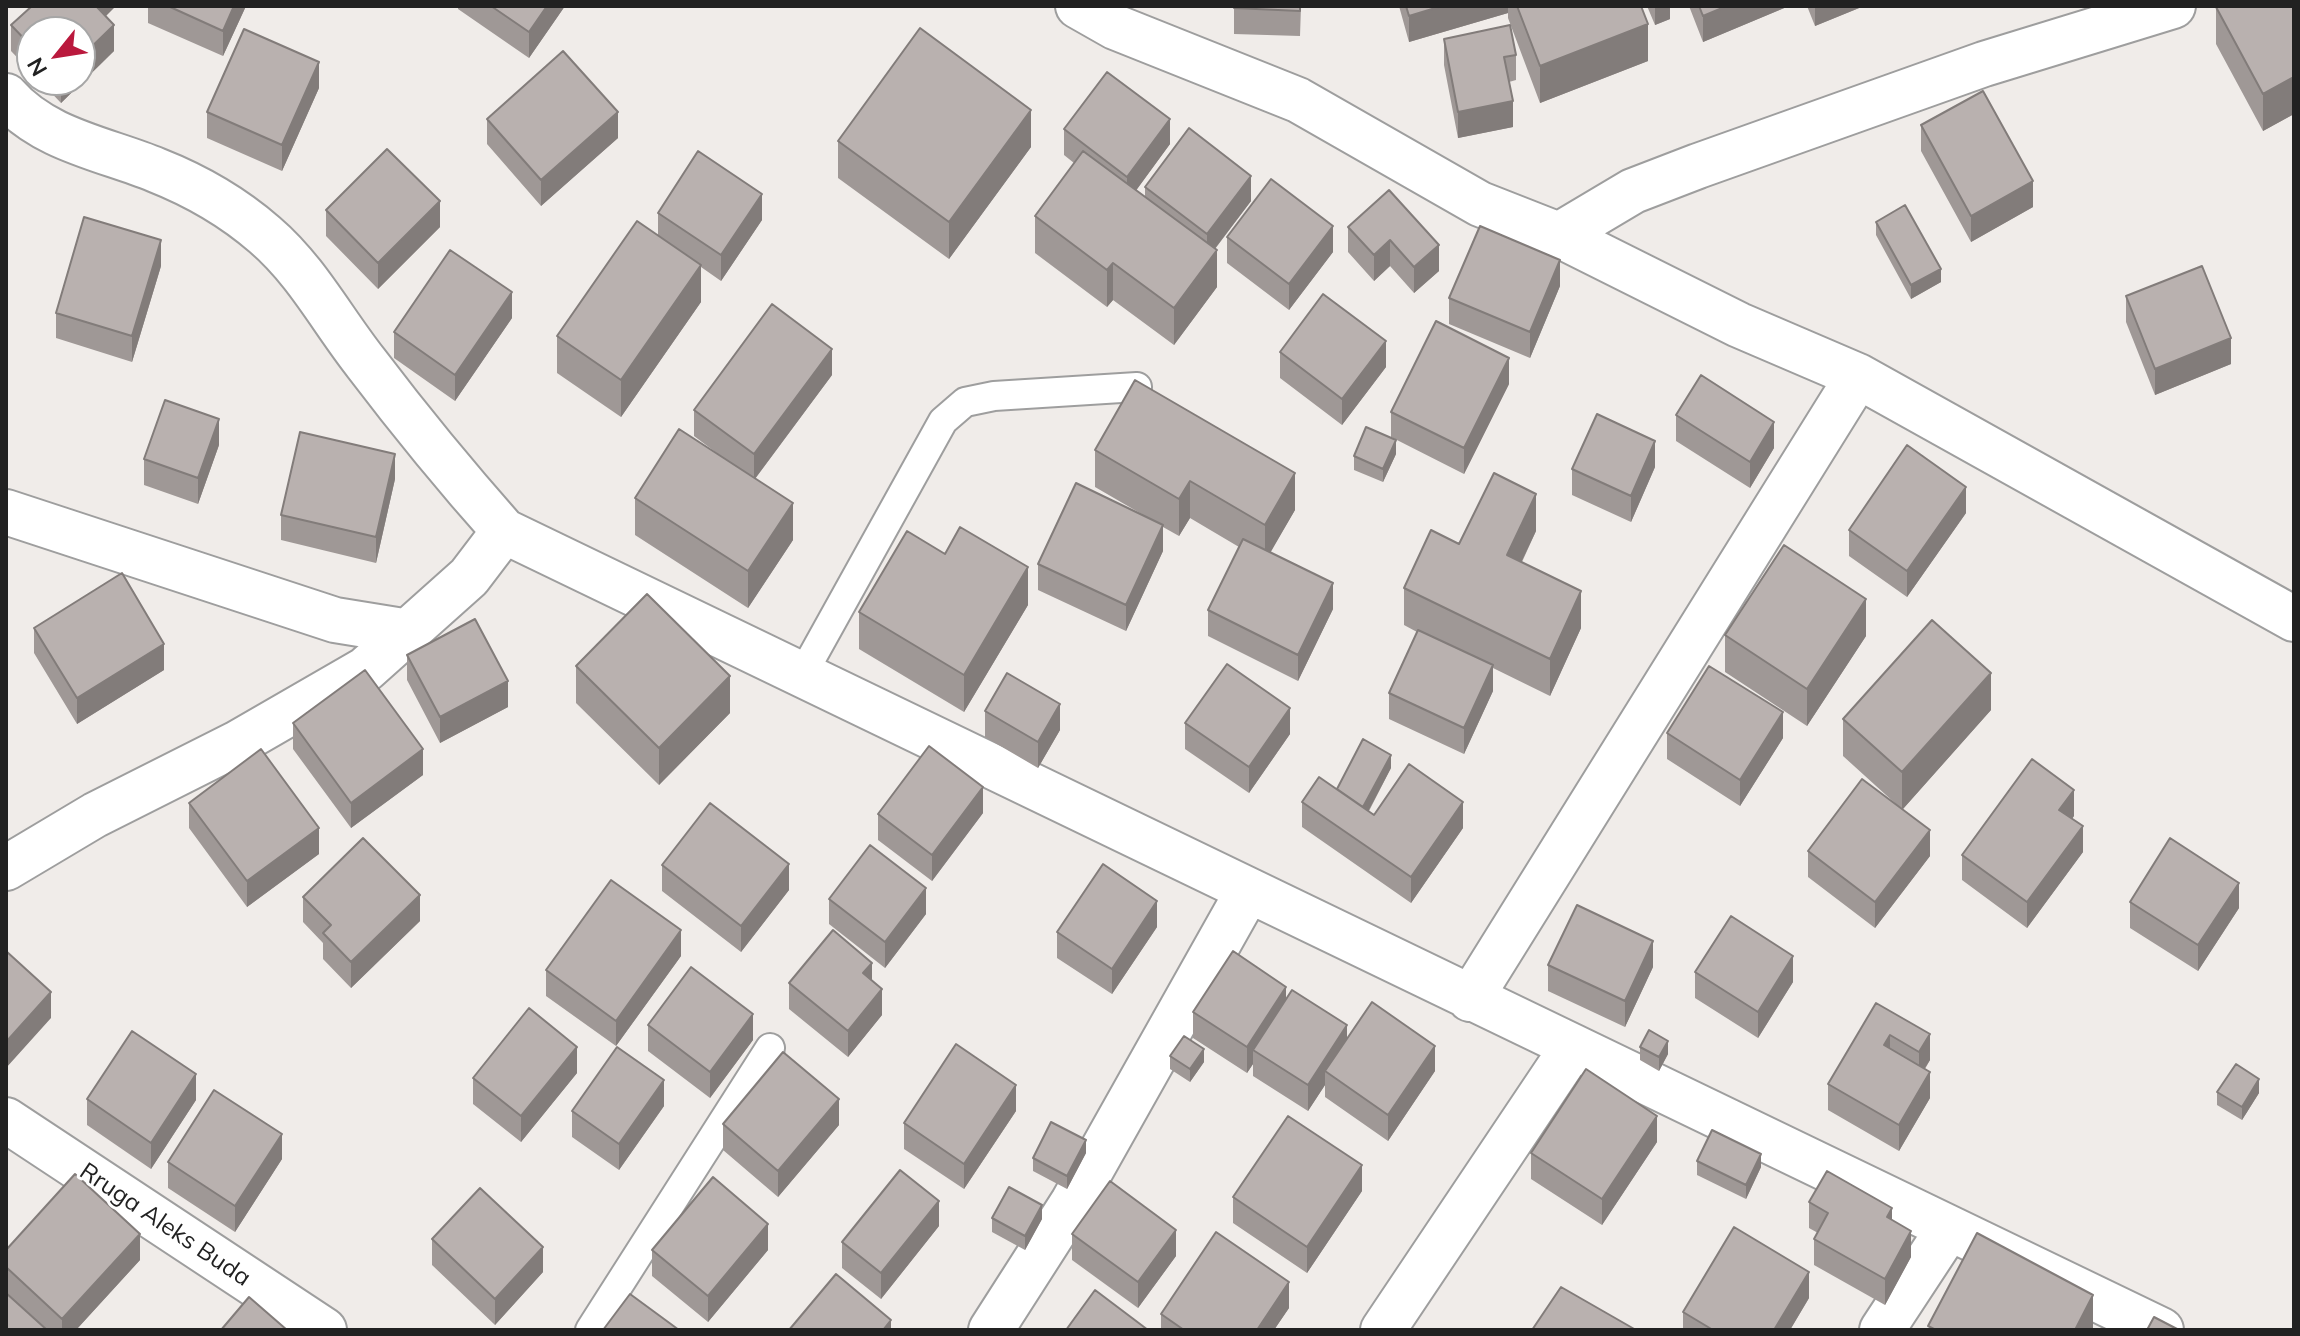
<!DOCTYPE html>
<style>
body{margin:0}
#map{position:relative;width:2300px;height:1336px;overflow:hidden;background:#f0ece9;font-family:Mulish,sans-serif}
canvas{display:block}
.frame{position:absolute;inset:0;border:8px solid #212121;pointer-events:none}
.north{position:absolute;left:16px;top:16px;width:80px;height:80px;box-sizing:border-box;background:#fff;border:2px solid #a6a6a6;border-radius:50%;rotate:240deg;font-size:22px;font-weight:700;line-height:32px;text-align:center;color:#212121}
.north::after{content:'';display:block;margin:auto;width:28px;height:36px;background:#ba193d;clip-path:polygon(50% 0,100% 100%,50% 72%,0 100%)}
</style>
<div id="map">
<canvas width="2300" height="1336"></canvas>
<div class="frame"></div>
<div class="north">N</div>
</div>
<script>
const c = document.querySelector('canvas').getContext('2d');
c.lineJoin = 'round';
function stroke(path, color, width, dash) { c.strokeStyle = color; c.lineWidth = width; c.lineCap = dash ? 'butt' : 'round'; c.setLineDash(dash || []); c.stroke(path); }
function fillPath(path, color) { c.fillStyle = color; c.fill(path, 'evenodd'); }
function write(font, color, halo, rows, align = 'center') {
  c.font = font + ' Mulish,sans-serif'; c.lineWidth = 6; c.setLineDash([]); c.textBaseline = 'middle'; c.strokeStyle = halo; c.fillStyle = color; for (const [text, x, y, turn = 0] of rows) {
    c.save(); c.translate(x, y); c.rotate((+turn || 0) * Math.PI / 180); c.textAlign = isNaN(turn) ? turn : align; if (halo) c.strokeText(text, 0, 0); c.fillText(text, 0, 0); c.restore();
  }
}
const lane = new Path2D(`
 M802,675l141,-254 22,-19 29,-6 143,-9
 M590,1330l180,-282`);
const street = new Path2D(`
 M1078,6l37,21 183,73 182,104 79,31 180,90 119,51 436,243
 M6,96c38,44 99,53 150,74 38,15 78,38 109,65 42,36 67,85 101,128 44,58 90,114 138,168l1657,799
 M1559,235l74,-44 65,-25 286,-102 189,-58
 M6,512l329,108 74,12
 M6,868l89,-53 141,-71 130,-75 103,-92 35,-46
 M1470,999l388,-623
 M6,1120l318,210
 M991,1330l82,-128 175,-311
 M1383,1330l189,-282
 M1882,1330l67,-102`);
stroke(lane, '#9e9e9e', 32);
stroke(street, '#9e9e9e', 48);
stroke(lane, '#fff', 28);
stroke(street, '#fff', 44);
fillPath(new Path2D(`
 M148,6h98l-23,50 -75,-33z
 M458,6h107l-36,52 -71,-49z
 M1234,6h67l-1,30 -66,-2z
 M1399,6h242l7,55 -108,42 -32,-85v-5l-99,29z
 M1647,6h23v13l-15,6z
 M1689,6h100l-86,36z
 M1807,6h57l-49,20z
 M2294,6v108l-31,17 -47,-87v-37z
 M106,16l8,35 -53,52 -22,-23h41l-48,-48v41l-21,-22v-26z
 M1444,39l72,16v25l-7,2 4,45 -55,11 -14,-73z
 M319,88l-37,83 -75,-33v-26z
 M487,119l131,19 -77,68 -54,-62z
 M1921,125l112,82 -62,35 -50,-91z
 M1064,129l106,15 -34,46 9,7v-10l106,14 -36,48 2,38 -43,58 -61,-45 -6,7 -72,-54v-37l39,-53 -10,-8z
 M838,141l193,6 -82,112 -111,-81z
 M1389,190l50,81 -25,22 -24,-27 -16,15 -26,-29v-25z
 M326,210l114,17 -62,62 -52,-53z
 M658,213l104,7 -41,61 -20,-14v35l-80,115 -64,-44v-37l101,-101z
 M1876,222l65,60 -30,17 -35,-64z
 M1227,237l106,15 -44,58 -62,-47z
 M161,266l-29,96 -76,-24v-25z
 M1560,286l-30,72 -81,-34v-26z
 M2126,296l105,68 -76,31 -29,-73z
 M512,318l-57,83 -61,-43v-26z
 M1280,352l106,15 -44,58 -62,-47z
 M832,375l-77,104 38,61 -45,68 -113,-73v-37l91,-38 -32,-24v-26z
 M1509,384l-45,90 -73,-37v-25z
 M1676,415l98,33 -24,40 -74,-47z
 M219,445l-21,59 -54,-19v-26z
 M1095,450l200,60 -25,42 63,57 -35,72 -90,-45v-26l31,-63 -49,-29 -11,18 -16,-9v24l-37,80 -88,-41v-26l107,-48 -50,-29z
 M1396,454l-13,28 -29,-12v-14z
 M1655,467l-24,55 -59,-27v-26z
 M395,479l-19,84 -95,-23v-25z
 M1966,513l-59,84 -58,-41v-26z
 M1536,531l-14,31 59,66 -31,68 -57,-28v23l-29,63 -75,-35v-26l28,-61 -13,-7v-37l55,-44z
 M1028,605l-64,107 -105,-63v-37z
 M34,628l130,42 -87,54 -43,-71z
 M1725,635l141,1 -59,90 -82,-54z
 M407,655l101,52 -68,36 -33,-63z
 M576,666l154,47 -71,72 -83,-82z
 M1991,710l-88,99 27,47 -55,72 -67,-51v-26l89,-46 -54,-49v-37z
 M985,711l75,19 -22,38 -53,-31z
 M293,723l130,52 -72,53 -58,-79z
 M1185,723l105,11 -41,59 -64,-44z
 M1667,733l116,5 -43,68 -73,-47z
 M1391,768l-22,43 5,4 89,13 -52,75 -109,-76v-25z
 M189,803l130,51 -72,53 -58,-79z
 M983,813l-51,68 -54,-41v-26z
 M2074,816l-2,3 11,33 -56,76 -65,-48v-25z
 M662,865l127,25 -48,62 -79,-61z
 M303,897l117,24 -69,67 -28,-29v-16l-20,-21z
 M829,899l97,15 -41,54 -56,-44z
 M2130,902l109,6 -41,63 -68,-43z
 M1157,927l-45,67 -55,-36v-26z
 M681,956l-65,90 -70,-50v-26z
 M1548,965l105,2 -28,60 -77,-36z
 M1695,972l98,10 -35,56 -63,-40z
 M872,980l10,35 -34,42 -59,-48v-26z
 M1286,999l61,40 88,32 -47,70 -63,-44v-12l-17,26 -55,-35v-12l-6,9 -54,-35v-26z
 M1876,1003l54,57 -5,9 5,29 -31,53 -71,-41v-26z
 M648,1025l105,15 -43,58 -62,-47z
 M1640,1047l28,7 -9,17 -19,-11z
 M1170,1056l34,6 -14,20 -20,-13z
 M577,1073l-56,69 -48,-38v-26z
 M2217,1092l42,1 -17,27 -25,-15z
 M87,1099l109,1 -45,69 -64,-44z
 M664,1106l-45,64 -47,-33v-26z
 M1016,1111l-52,78 -60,-40v-26z
 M723,1124l116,1 -61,72 -55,-47z
 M1657,1142l-55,83 -71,-46v-26z
 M1086,1153l-19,36 -34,-18v-13z
 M282,1159l-47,73 -67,-44v-26z
 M1697,1161l64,6 -15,32 -49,-24z
 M1362,1191l-55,82 -74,-50v-26z
 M1809,1202l83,18 19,37 -26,48 -71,-40v-26l4,-6 -9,-5z
 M992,1218l50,1 -17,31 -33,-18z
 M939,1226l-58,73 -39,-31v-26z
 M1072,1234l104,22 -38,52 -66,-48z
 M432,1239l111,33 -48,53 -63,-60z
 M6,1250l134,10 -64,70h-70z
 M652,1250h116l-60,72 -56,-46z
 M1809,1298l-19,32h-107v-18z
 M1289,1308l-15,22h-113v-16z`), '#9f9896');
fillPath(new Path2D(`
 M93,6h23l-23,23z
 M234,6h12l-23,50v-25z
 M547,6h18l-36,52v-26z
 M1442,6h66v7l-99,29v-26z
 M1655,6h15v13l-15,6z
 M1727,6h62l-86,36v-26z
 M1815,6h49l-49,20z
 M1648,24v37l-108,42v-37z
 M114,25v26l-53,52v-23h19v-22z
 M319,62v26l-37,83v-26z
 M2294,77v37l-31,17v-37z
 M1513,101v26l-55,11v-26z
 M1031,110v37l-82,112v-37z
 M618,112v26l-77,68v-26z
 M1170,119v25l-43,59v-26z
 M1251,176v25l-44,58v-25z
 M2033,181v26l-62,35v-26z
 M762,194v26l-41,61v-26z
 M440,201v26l-62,62v-26z
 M1333,226v26l-44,58v-26z
 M161,240v26l-29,96v-26z
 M1390,240v26l-16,15v-26z
 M1439,245v26l-25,22v-26z
 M1217,250v37l-43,58v-37z
 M1560,260v26l-30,72v-26z
 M1113,263v37l-6,7v-37z
 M701,265v37l-80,115v-37z
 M1941,269v13l-30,17v-14z
 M512,292v26l-57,83v-26z
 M2231,338v26l-76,31v-26z
 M1386,341v26l-44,58v-26z
 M832,349v26l-78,105v-26z
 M1509,358v26l-45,90v-26z
 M219,419v26l-21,59v-26z
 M1774,422v26l-24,40v-26z
 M1396,440v14l-13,28v-13z
 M1655,441v26l-24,55v-26z
 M395,454v25l-19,84v-26z
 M1295,473v37l-30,52v-37z
 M1190,481v37l-11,18v-37z
 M1966,487v26l-59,84v-26z
 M1536,494v37l-29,61v-37z
 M793,503v37l-45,68v-37z
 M1163,525v26l-37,80v-26z
 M1028,567v38l-64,107v-37z
 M1333,583v26l-35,72v-26z
 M1581,591v37l-31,68v-37z
 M1866,599v37l-59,90v-37z
 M164,644v26l-87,54v-26z
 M1493,665v26l-29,63v-26z
 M1991,673v37l-89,100v-38z
 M730,676v37l-71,72v-37z
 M508,681v26l-68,36v-26z
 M1060,704v26l-22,38v-26z
 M1290,708v26l-41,59v-26z
 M1783,712v26l-43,68v-26z
 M423,749v26l-72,53v-25z
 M1391,755v13l-28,53v-13z
 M983,787v26l-51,68v-26z
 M2074,790v26l-15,20v-26z
 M1463,802v26l-52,75v-26z
 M2083,826v26l-56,76v-26z
 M319,828v26l-72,53v-26z
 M1930,830v26l-55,72v-26z
 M789,864v26l-48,62v-26z
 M2239,883v25l-41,63v-26z
 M926,888v26l-41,54v-26z
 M420,895v26l-69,67v-26z
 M1157,901v26l-45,67v-25z
 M681,930v26l-65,90v-25z
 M1653,941v26l-28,60v-26z
 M1793,956v26l-35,56v-26z
 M872,963v26l-9,-16z
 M1286,987v26l-33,37v14l-6,9v-26z
 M882,989v26l-34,42v-26z
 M51,992v26l-45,50v-26z
 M753,1014v26l-43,58v-26z
 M1347,1025v26l-22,20v14l-17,26v-26z
 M1930,1034v26l-11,17v-25z
 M1890,1035v26l-6,-16z
 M1668,1041v13l-9,17v-14z
 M1435,1046v25l-47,70v-26z
 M577,1047v26l-56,69v-26z
 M1204,1049v13l-14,20v-13z
 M1930,1072v26l-31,53v-26z
 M196,1074v26l-45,69v-26z
 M2259,1079v14l-17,27v-13z
 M664,1080v26l-45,64v-26z
 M1016,1085v26l-52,78v-25z
 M839,1099v26l-61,72v-26z
 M1657,1116v26l-55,83v-26z
 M282,1134v25l-47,73v-26z
 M1086,1140v13l-19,36v-13z
 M1761,1154v13l-15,32v-14z
 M1362,1165v26l-55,82v-26z
 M939,1201v25l-58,73v-26z
 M1042,1205v14l-17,31v-14z
 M1892,1208v26l-5,-17z
 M768,1224v26l-60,72v-26z
 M1176,1230v26l-38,52v-26z
 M1911,1231v26l-26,48v-26z
 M140,1234v26l-64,70h-14v-11z
 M543,1247v25l-48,53v-26z
 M1809,1272v26l-19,32h-16z
 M1289,1282v26l-15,22h-17z
 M2093,1295v35h-18z
 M891,1320v10h-8z`), '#827c7a');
const building = new Path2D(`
 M32,6h64l18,19 -34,33v-26h-48v15l-21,-22z
 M168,6h66l-11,25z
 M491,6h56l-18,26z
 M1234,6h66v5l-66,-3z
 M1406,6h36l-33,10z
 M1517,6h124l7,18 -108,42z
 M1699,6h28l-24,10z
 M2218,6h76v71l-31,17 -47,-87z
 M1510,25l6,30 -12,2 9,44 -55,11 -14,-73z
 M920,28l111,82 -82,112 -111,-81z
 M244,29l75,33 -37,83 -75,-33z
 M563,51l55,61 -77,68 -54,-61z
 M1107,72l63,47 -43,58 -63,-48z
 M1983,91l50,90 -62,35 -50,-91z
 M1189,128l62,48 -44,58 -62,-47z
 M387,149l53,52 -62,62 -52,-53z
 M698,151l64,43 -41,61 -63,-42z
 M1083,151l134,99 -43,58 -61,-45 -6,7 -72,-54z
 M1271,179l62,47 -44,58 -62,-47z
 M1389,190l50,55 -25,22 -24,-27 -16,15 -26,-28z
 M1905,205l36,64 -30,16 -35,-63z
 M84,217l77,23 -29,96 -76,-23z
 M637,221l64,44 -80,115 -64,-44z
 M1480,226l80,34 -30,72 -81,-34z
 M450,250l62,42 -57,83 -61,-43z
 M2202,266l29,72 -76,31 -29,-73z
 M1323,294l63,47 -44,58 -62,-47z
 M772,304l60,45 -78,105 -60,-44z
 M1436,321l73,37 -45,90 -73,-36z
 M1701,375l73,47 -24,40 -74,-47z
 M1135,380l160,93 -30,52 -75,-44 -11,18 -84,-49z
 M165,400l54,19 -21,59 -54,-19z
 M1597,414l58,27 -24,55 -59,-27z
 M1366,427l30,13 -13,29 -29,-13z
 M679,429l114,74 -45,68 -113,-73z
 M300,432l95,22 -19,83 -95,-22z
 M1907,445l59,42 -59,84 -58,-41z
 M1494,473l42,21 -29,61 74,36 -31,68 -146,-71 27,-58 28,14z
 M1076,483l87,42 -37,80 -88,-41z
 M960,527l68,40 -64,108 -105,-63 48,-81 38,23z
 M1243,539l90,44 -35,72 -90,-45z
 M1784,545l82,54 -59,90 -82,-54z
 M122,573l42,71 -87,54 -43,-70z
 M647,594l83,82 -71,72 -83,-82z
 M475,619l33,62 -68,36 -33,-62z
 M1932,620l59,53 -89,99 -59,-53z
 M1418,630l75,35 -29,63 -75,-35z
 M1227,664l63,44 -41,59 -64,-44z
 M1709,666l74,46 -43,68 -73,-47z
 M365,670l58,79 -72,54 -58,-80z
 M1007,673l53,31 -22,38 -53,-31z
 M1363,739l28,16 -28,52 -26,-18z
 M929,746l54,41 -51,68 -54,-41z
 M261,749l58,79 -72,53 -58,-78z
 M2032,759l42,31 -15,20 24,16 -56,76 -65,-47z
 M1409,764l54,38 -52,75 -109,-75 17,-25 55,38z
 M1862,779l68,51 -55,72 -67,-51z
 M710,803l79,61 -48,62 -79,-61z
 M363,838l57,57 -69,67 -28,-29 8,-8 -28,-28z
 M2170,838l69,45 -41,62 -68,-43z
 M870,845l56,43 -41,54 -56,-43z
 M1103,864l54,37 -45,68 -55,-37z
 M611,880l70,50 -65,91 -70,-51z
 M1577,905l76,36 -28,60 -77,-36z
 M1731,916l62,40 -35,56 -63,-40z
 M833,930l39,33 -9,10 19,16 -34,42 -59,-48z
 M6,951l45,41 -45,50z
 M1233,951l53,36 -39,60 -54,-35z
 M691,967l62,47 -43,58 -62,-47z
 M1292,990l55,35 -39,60 -55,-35z
 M1372,1002l63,44 -47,69 -63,-44z
 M1876,1003l54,31 -11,18 -29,-17 -6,10 46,27 -31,53 -71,-41z
 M529,1008l48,39 -56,69 -48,-38z
 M1649,1030l19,11 -9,16 -19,-10z
 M132,1031l64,43 -45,69 -64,-44z
 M1184,1036l20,13 -14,20 -20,-13z
 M956,1044l60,41 -52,79 -60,-41z
 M617,1047l47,33 -45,64 -47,-33z
 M783,1052l56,47 -61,72 -55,-47z
 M2236,1064l23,15 -17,28 -25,-15z
 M1586,1069l71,47 -55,83 -71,-46z
 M214,1090l68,44 -47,72 -67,-44z
 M1288,1116l74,49 -55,82 -74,-50z
 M1051,1122l35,18 -19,36 -34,-18z
 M1712,1130l49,24 -15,31 -49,-24z
 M900,1170l39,31 -58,72 -39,-31z
 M1827,1171l65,37 -5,9 24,14 -26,48 -71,-40 14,-26 -19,-11z
 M75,1174l65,60 -78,85 -56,-52v-17z
 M713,1177l55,47 -60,72 -56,-46z
 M1110,1181l66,49 -38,52 -66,-48z
 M1009,1187l33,18 -17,31 -33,-18z
 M480,1188l63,59 -48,52 -63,-60z
 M1734,1227l75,45 -35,58h-61l-30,-18z
 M1216,1232l73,50 -32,48h-73l-23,-16z
 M1977,1233l116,62 -18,35h-139l-8,-4z
 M836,1274l55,46 -8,10h-94z
 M1561,1287l75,43h-104z
 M1095,1290l53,40h-82z
 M6,1293l41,37h-41z
 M630,1294l49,36h-76z
 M249,1297l38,33h-66z
 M2154,1317l25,13h-32z`);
fillPath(building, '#b9b1af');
stroke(building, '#827c7a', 2);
write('24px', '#212121', '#fff', [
 ["Rruga Aleks Buda",165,1225,34]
]);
</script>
